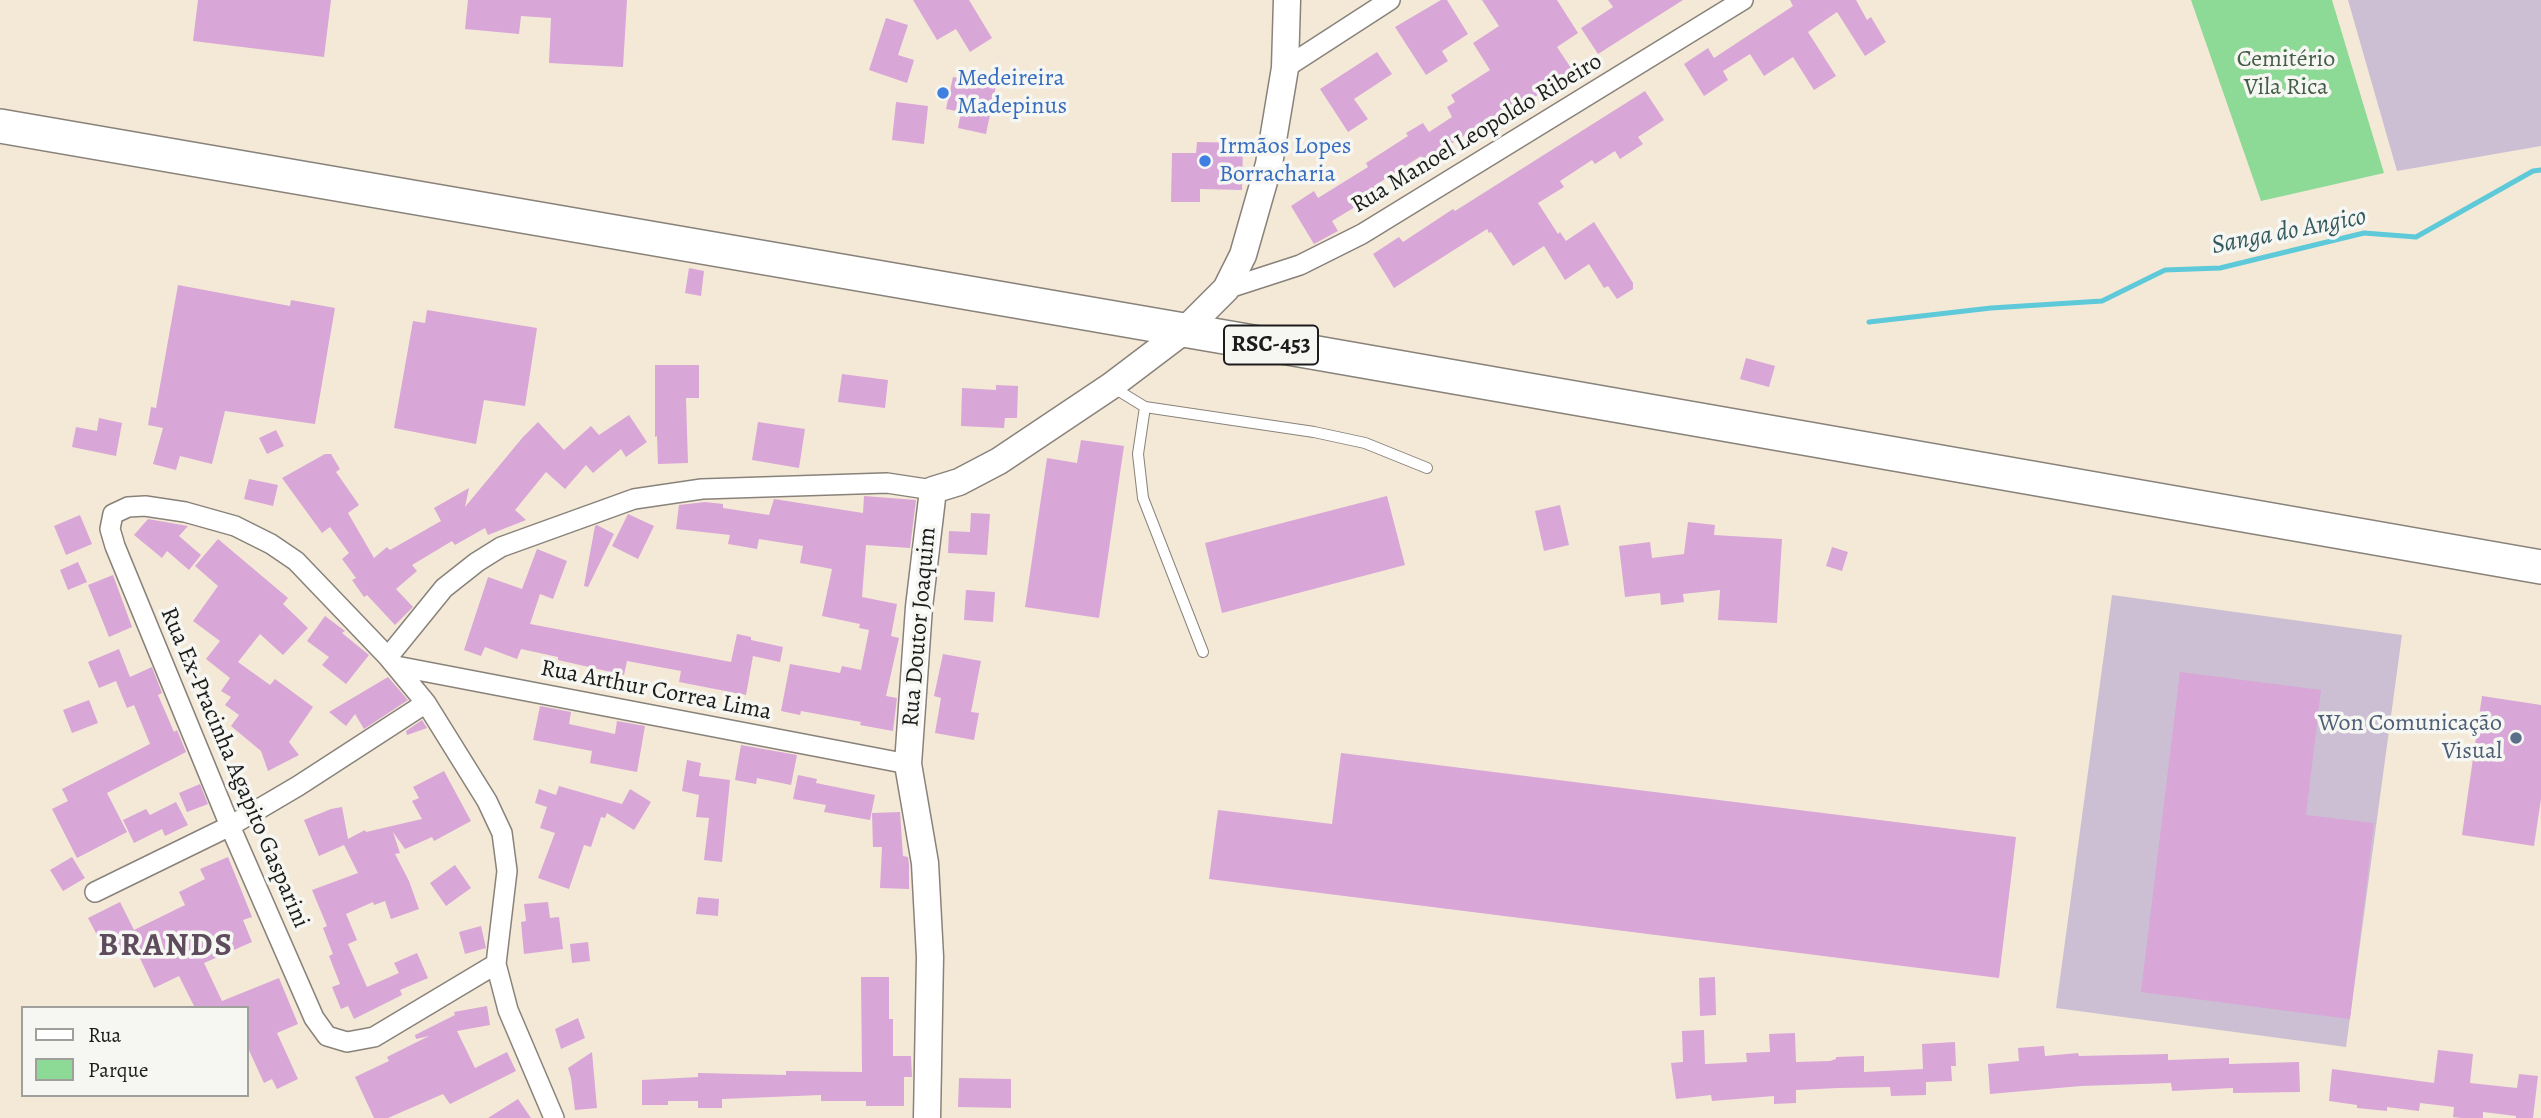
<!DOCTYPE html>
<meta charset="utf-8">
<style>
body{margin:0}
#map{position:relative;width:2541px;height:1118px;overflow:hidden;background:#f4e9d7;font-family:Alegreya,serif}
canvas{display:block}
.legend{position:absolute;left:21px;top:1006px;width:228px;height:91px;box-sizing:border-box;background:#f6f6f2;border:2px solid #9f9f9c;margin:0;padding:9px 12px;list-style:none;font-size:21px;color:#1c1c1c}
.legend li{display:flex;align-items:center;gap:14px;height:35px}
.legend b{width:35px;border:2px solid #9f9f9c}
</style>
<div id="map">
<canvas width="2541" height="1118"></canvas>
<ul class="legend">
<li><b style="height:9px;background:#fff"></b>Rua</li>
<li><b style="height:19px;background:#8dd996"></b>Parque</li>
</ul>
</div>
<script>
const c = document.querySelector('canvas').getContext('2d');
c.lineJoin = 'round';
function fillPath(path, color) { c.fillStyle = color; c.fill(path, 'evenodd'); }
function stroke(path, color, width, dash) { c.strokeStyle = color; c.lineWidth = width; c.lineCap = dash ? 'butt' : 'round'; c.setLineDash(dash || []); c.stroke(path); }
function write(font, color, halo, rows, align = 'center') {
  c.font = font + ' Alegreya,serif'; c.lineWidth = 7; c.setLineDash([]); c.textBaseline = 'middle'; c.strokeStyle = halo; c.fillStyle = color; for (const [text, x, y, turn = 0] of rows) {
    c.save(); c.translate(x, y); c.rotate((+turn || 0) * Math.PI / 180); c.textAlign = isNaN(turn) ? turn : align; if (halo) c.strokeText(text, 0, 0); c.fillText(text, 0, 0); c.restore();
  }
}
fillPath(new Path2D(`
 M2348,0h193v146l-144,25z
 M2112,595l290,40 -56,412 -290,-39z`), '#ccbfd4');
fillPath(new Path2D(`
 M2191,0h141l52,173 -123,28z`), '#8dd996');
stroke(new Path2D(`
 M1869,322l122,-14 111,-7 63,-31 55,-2 144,-35 52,4 117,-66 8,-1`), '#5ec9d8', 5);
fillPath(new Path2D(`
 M198,0h133l-7,57 -131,-16z
 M468,0h159l-4,67 -74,-4 2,-45 -30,-2 -2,18 -54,-5z
 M913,0h56l23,38 -22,14 -14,-23 -19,11z
 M1441,0h6l21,34 -26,17 6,10 -22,14 -31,-48z
 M1482,0h75l21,33 -21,14 16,24 -50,34 -3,-5 -96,61 -3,-5 -47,30 4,7 -46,28 6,10 -24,13 -23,-38 23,-15 4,7 50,-31 -2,-4 42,-27 -2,-3 17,-10 6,9 23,-15 -5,-10 8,-5 -4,-7 39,-25 -17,-27 26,-17z
 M1608,0h75l-85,54 -17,-26 32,-21z
 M1790,0h66l11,20 4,-3 15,25 -21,14 -28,-44 -29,20 28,44 -22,14 -21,-33 -29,19 -14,-22 -27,17 5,9 -24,16 -20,-32 24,-16 6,10 79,-52z
 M886,18l22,7 -10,30 16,5 -7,23 -38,-13z
 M1377,52l15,22 -38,25 14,20 -20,13 -28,-43z
 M953,77l43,9 -10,48 -28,-6 3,-16 -15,-3z
 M1645,91l19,29 -26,17 5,7 -23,15 -5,-8 -20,13 -3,-4 -32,21 4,6 -26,16 20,31 2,-2 6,9 28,-19 39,61v6l-16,10 -9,-13 -4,2 -15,-24 -24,16 -21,-34 -31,20 -22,-34 -2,1 -2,-4 -93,59 -21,-34 26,-17 4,5 50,-33 2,2z
 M896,102l32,4 -4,38 -32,-4z
 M1197,142l46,1 -1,47 -42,-1v13h-29l1,-49h24z
 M689,268l15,3 -3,25 -16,-3z
 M178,285l112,21 1,-6 44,8 -20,116 -90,-13 -13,53 -32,-8 -4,14 -23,-6 10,-36 -15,-3 3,-18 5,1z
 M427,310l110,18 -12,78 -41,-6 -8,44 -82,-16 19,-107 12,2z
 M1746,358l29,8 -6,21 -29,-8z
 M655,365h44v33h-13l2,65 -30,1 -1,-28 -2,1z
 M842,374l46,6 -3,28 -47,-6z
 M996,385l22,1 -1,32h-12l-1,10 -43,-2 1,-38 34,2z
 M629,415l18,27 -21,15 -5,-8 -28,24 -7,-8 -21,24 -19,-17 -31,38 11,10 -38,15 -3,-7 -30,17 -3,-4 -40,24 5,6 -21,18 17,18 -18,18 -28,-30 -3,2 -12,-17 4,-2 -14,-19 7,-6 -19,-26 -8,6 -40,-55 43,-24h6l9,15 -4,3 23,33 -11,8 26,45 13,-11 3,3 51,-29 -7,-13 35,-20 -4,19 58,-70 15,-15 26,28 27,-24 8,9z
 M99,418l23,5 -6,33 -44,-9 4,-20 21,4z
 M758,422l47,7 -6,39 -47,-8z
 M276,430l8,16 -17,8 -8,-16z
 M1081,440l43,6 -25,172 -74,-11 22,-149 30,5z
 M249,479l29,6 -5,21 -29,-7z
 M864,496l52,4 -6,48 -44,-3 -4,52 35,7 -6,32 8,2 -13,58 11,2 -4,33 -33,-6 1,-3 -60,-11 -1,4 -19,-4 9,-47 50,9 2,-7 19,4 8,-40 -10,-2 1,-4 -38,-8 10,-47 -32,-6 3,-17 -44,-7 -2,10 -29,-5 2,-9 -54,-6 3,-24 26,-3 18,2v4l46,7 5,-16 89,14z
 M1387,496l18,69 -183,48 -17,-70z
 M1560,505l9,40 -25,6 -9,-40z
 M971,513l19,1 -3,41 -39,-2 1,-22 21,1z
 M628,514l26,12 -16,33 -26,-13z
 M80,515l12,29 -26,11 -12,-29z
 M148,519l40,7 -9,10 22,19 -12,15 -22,-19 -5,7 -28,-23z
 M1688,522l27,3 -1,10 68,4 -5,84 -59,-3 2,-30 -37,4 1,8 -23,3 -1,-12 -35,4 -6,-51 31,-4 2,16 32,-4z
 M597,525l17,9 -26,53 -4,-1 11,-60z
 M218,539l70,59 -5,6 25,24 -25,27 -23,-21 -22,28 32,23 5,-6 38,28 -24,35 10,13 -31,16 -7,-20 -30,-25 8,-11 -14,-10 6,-8 -10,-6 9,-13 -24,-19 14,-18 -27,-20 25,-35 -23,-20z
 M1832,547l16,5 -6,19 -16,-5z
 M537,549l30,12 -14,38 -13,-5 -10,30 201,38 6,-28 14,3v3l32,7 -3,15 -27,-6 -7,39 -67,-13 2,-11 -54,-10 -3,14 -66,-15v-3l-37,-8 -4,10 -32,-12 -4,9 -17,-6 24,-73 34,12z
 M78,562l9,20 -19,8 -8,-20z
 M113,575l19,52 -23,10 -21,-52z
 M966,590l29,2 -2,30 -29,-2z
 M325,616l20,15 -3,2 27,22 -23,29 -24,-19 7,-8 -22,-16z
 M119,649l11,28 22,-10 10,26 -4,2 16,37 3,-2 9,22 -79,41 20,39 -50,26 -25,-49 16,-8 -6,-12 88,-45 -16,-39 -7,3 -11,-27 -17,7 -11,-26z
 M943,654l38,7 -10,51 8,1 -5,27 -39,-7 6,-35 -7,-2z
 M2180,672l141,18 -15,125 68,8 -24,196 -209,-27z
 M388,677l20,23 -44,29 -9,-15 -9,12 -17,-14z
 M2482,696l59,9v94l-7,47 -72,-11z
 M89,700l9,23 -26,10 -9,-23z
 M540,706l31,6 -2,12 46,10 2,-13 28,5 -8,46 -47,-9 2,-12 -59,-11z
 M422,720l5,8 -20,7 -1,-4z
 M741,745l56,10 -6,30 -34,-7 -1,6 -21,-4z
 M1341,753l675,84 -17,141 -790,-99 9,-69 114,14z
 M687,760l14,3 -2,13 31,4 -8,82 -18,-2 5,-42 -13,-1 3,-22 -17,-4z
 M444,771l27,50 -37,20 -2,-4 -27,12 -12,-17 7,21 -5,1 14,27 10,28 -28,10 -6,-18 -11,4 -1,-3 -27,12 11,26 -9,4 19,43 32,-14 -5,-10 23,-10 11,25 -28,12 2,5 -48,24 -6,-13 -7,3 -9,-22 8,-3 -11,-28 4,-2 -10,-26 4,-2 -15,-36 46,-17 -14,-28 -25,11 -15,-36 27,-11 11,-2 6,32 17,-9 1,2 56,-13 -10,-18 7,-3 -6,-11z
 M798,775l19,4 -1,4 59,12 -5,25 -46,-8 2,-7 -33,-6z
 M200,784l8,20 -21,8 -8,-19z
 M559,786l63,18 8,-15 21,13 -17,28 -27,-17 -2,5 -4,-1 -10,30 -7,-2 -15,44 -31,-11 17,-45 -15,-5 7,-21 -12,-4 4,-14 17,6z
 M176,802l12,23 -23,11 -3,-7 -28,14 -11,-23 23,-11 4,6z
 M900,812l3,44 5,1 1,8v24l-29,-1 2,-41h-9l-1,-34z
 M72,857l13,21 -22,13 -13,-21z
 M228,857l24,60 -9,3 9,22 -48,21 18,38 57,-23 19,46 -21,9 21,46 -21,10 -5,-10 -8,4 -17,-37v-38h-52l-16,-32 -25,12 -17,-36 -14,7 -13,-28 -12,6 -10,-19 32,-16 14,28 51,-25 -6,-13 26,-13 -5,-10z
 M455,865l16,23 -25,18 -16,-23z
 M698,897l21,2 -1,17 -22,-2z
 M548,902l2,16 9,-1 4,32 -39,5 -3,-32 5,-1 -2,-17z
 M481,926l5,22 -21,6 -6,-22z
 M588,942l2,19 -18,2 -2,-19z
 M861,977h28v42h4v37h18l1,21h-8v29h-38v-5h-45v-6l-99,4v9h-24v-7h-30v4h-26v-25l56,-3v-4l88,2v-4l76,1z
 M1715,977l1,38 -16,1 -1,-38z
 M487,1006l3,19 -33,6 18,37 32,-16 9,19 -66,33 -7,-10 -55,24h-14l-19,-41 34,-16 -2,-4 42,-21 -13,3 -1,-4 40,-20 -1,-3z
 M578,1018l7,20 -24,11 -6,-20z
 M1704,1030l1,34 42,-2 -1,-9 24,-1 -1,-18 26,-1 1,29 34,-1 6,-2v-2l28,-1v16l59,-3 -1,-25 33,-2 1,24h-5l1,15 -26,1v13l-35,1 -1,-9 -52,1 -42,2v13l-22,1v-8l-62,5 -1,-6 -35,4 -5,-36 12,-1 -1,-31z
 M2044,1046l1,10 33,-3 1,3 89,-2v6l61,-2v6l70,-2 1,30 -67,1v-5l-61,3 -1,-8 -90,3 -91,8 -2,-30 31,-3 -1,-13z
 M2438,1050l35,4 -3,29 47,5 2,-14 19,2 -5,42h-17v-2l-33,-4v6h-21l-9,-1 1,-10 -34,-4 -1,8 -32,-4v4l-30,-3v-3l-28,-4 3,-32 102,14z
 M592,1052l5,56 -22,2 -4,-32 -3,-10z
 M959,1078l52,1v29l-53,-1z
 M518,1099l13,19h-43z`), '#d8a6d7');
const lane = new Path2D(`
 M1114,388l31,19 -7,47 5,44 60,154
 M1145,407l169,25 51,11 62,25`);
const street = new Path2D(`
 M1285,68l105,-68
 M1226,289l74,-24 62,-31 381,-234
 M388,657l56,-69 33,-26 24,-15 133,-48 68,-10 185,-6 46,7
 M396,666l512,98
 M95,892l135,-66 68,-40 128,-83
 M496,964l-122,73 -27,5 -20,-6 -13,-18 -84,-192 -115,-280 -5,-17 3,-15 15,-7 17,-1 40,6 50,14 36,18 25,17 92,96 38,46 61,98 15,32 5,38 -11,93 12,46 46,108`);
const secondary = new Path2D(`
 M927,1118l3,-161 -5,-94 -17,-99 11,-157 14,-117 26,-8 40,-21 112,-75 74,-56 41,-41 17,-34 26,-91 16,-96 2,-68`);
const highway = new Path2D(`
 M0,126l1317,227 1224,214`);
stroke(lane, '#88827a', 12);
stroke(street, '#88827a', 22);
stroke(secondary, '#88827a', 29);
stroke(highway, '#88827a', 36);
stroke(lane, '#fff', 10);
stroke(street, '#fff', 19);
stroke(secondary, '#fff', 26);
stroke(highway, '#fff', 33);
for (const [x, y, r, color] of [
 [943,93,7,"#3f7fe0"],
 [1205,161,7,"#3f7fe0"],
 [2516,738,7,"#5c6f8a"]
]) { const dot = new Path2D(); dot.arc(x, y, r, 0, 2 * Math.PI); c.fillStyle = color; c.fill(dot); stroke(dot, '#f6f6f2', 2.5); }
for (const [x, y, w] of [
 [1271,345,94]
]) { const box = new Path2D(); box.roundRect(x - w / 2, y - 19.5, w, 39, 5); c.fillStyle = '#f6f6f2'; c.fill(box); stroke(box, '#1c1c1c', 2); }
write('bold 23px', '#1c1c1c', null, [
 ["RSC-453",1271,345]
]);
write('24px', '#445e47', '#f6f6f2', [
 ["Cemitério",2286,60],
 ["Vila Rica",2286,88]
]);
write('24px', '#366cbe', '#f6f6f2', [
 ["Medeireira",957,79],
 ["Madepinus",957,107],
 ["Irmãos Lopes",1219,147],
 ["Borracharia",1219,175]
], 'left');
write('24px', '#1c1c1c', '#f6f6f2', [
 ["Rua Manoel Leopoldo Ribeiro",1477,134,-31],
 ["Rua Doutor Joaquim",920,627,-85],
 ["Rua Arthur Correa Lima",656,691,11],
 ["Rua Ex-Pracinha Agapito Gasparini",234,768,67]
]);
write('24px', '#4e5e75', '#f6f6f2', [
 ["Won Comunicação",2502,724],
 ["Visual",2502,752]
], 'right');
write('italic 26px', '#33595e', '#f6f6f2', [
 ["Sanga do Angico",2289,232,-11]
]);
c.letterSpacing = '2px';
write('bold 32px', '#5e4c5d', '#f6f6f2', [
 ["BRANDS",166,947]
]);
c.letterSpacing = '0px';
</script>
